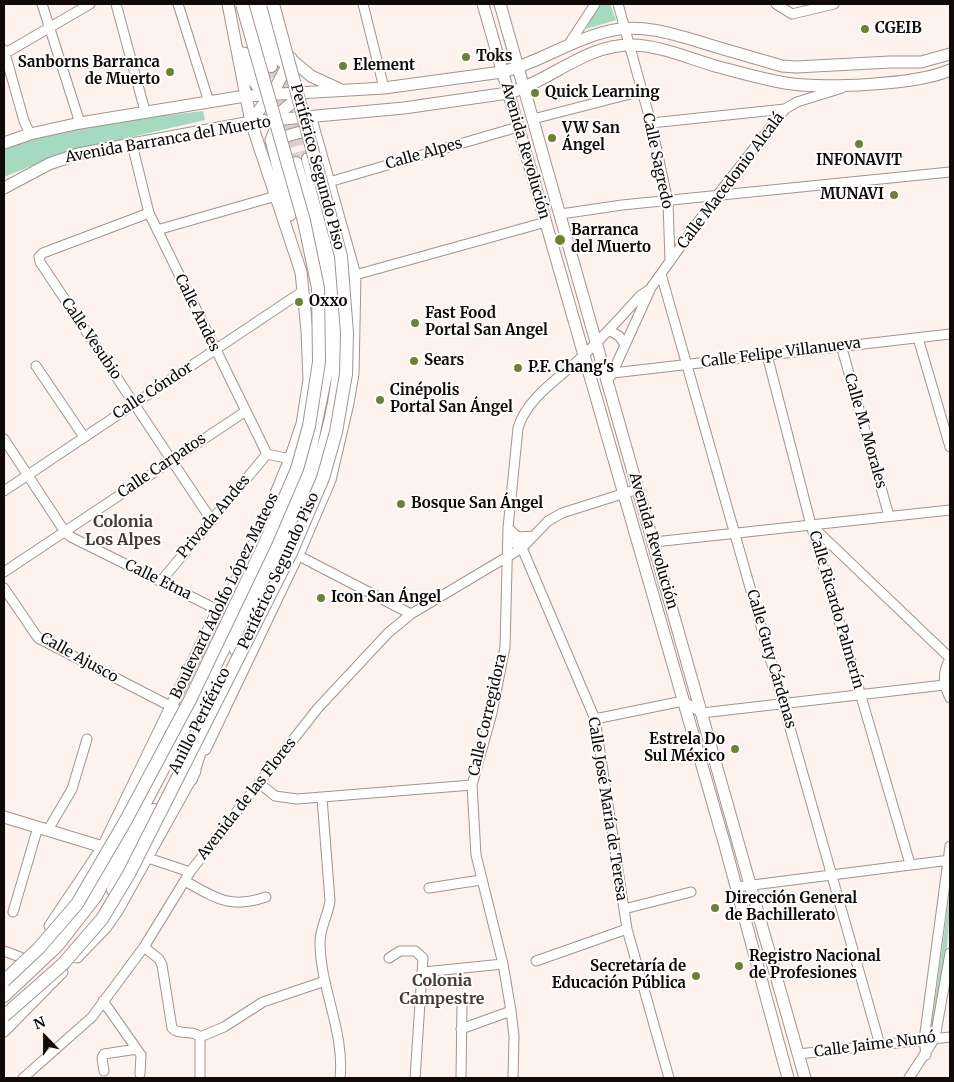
<!DOCTYPE html>
<meta charset="utf-8">
<style>
body{margin:0}
#map{position:relative;width:954px;height:1082px;overflow:hidden;background:#fdf2ee;font-family:Merriweather,serif}
canvas{display:block}
.frame{position:absolute;inset:0;border:5px solid #100b08;pointer-events:none}
.north{position:absolute;left:20px;top:1012px;width:50px;height:50px;-webkit-text-stroke:4px #fff;paint-order:stroke;rotate:338deg;font-size:14px;font-weight:700;line-height:20px;text-align:center;color:#100b08}
.north::after{content:'';display:block;margin:auto;width:18px;height:22px;background:#100b08;clip-path:polygon(50% 0,100% 100%,50% 72%,0 100%)}
</style>
<div id="map">
<canvas width="954" height="1082"></canvas>
<div class="frame"></div>
<div class="north">N</div>
</div>
<script>
const c = document.querySelector('canvas').getContext('2d');
c.lineJoin = 'round';
function fillPath(path, color) { c.fillStyle = color; c.fill(path, 'evenodd'); }
function stroke(path, color, width, dash) { c.strokeStyle = color; c.lineWidth = width; c.lineCap = dash ? 'butt' : 'round'; c.setLineDash(dash || []); c.stroke(path); }
function write(font, color, halo, rows, align = 'center') {
  c.font = font + ' Merriweather,serif'; c.lineWidth = 4; c.setLineDash([]); c.textBaseline = 'middle'; c.strokeStyle = halo; c.fillStyle = color; for (const [text, x, y, turn = 0] of rows) {
    c.save(); c.translate(x, y); c.rotate((+turn || 0) * Math.PI / 180); c.textAlign = isNaN(turn) ? turn : align; if (halo) c.strokeText(text, 0, 0); c.fillText(text, 0, 0); c.restore();
  }
}
fillPath(new Path2D(`
 M599,4h11l6,16 -30,9z
 M203,111l2,9 -142,33 -59,24v-30c63,-23 132,-28 199,-36z
 M950,890c0,47 -6,94 -19,140z`), '#a4dabf');
stroke(new Path2D(`
 M282,63l26,96
 M271,66l25,97`), '#d9cfcc', 12, [12, 6]);
const minor = new Path2D(`
 M42,4l38,119
 M116,4l29,107
 M178,4l31,98
 M363,4l21,84
 M618,4l33,119 17,79 2,59
 M776,4l16,10 42,-10
 M569,44l26,-40
 M4,50l20,71 6,13
 M4,54l86,-50
 M533,119l109,-28
 M651,123l134,-14
 M132,144l17,69 118,241
 M329,182l189,-55
 M149,213l-106,40 -4,4 1,5 172,259
 M561,214l61,-9 328,-33
 M157,230l119,-34
 M661,274l219,771
 M355,275l191,-53
 M609,330l10,6 5,7
 M918,338l32,109
 M841,345l48,171
 M767,355l44,170 99,339
 M36,366l48,71
 M613,373l337,-39
 M611,376l39,-86
 M4,439l61,93 6,5 147,73
 M267,454l23,5
 M4,491l299,-200
 M813,527l137,131
 M508,528l10,9 16,-1
 M654,542l296,-32
 M508,543h10l4,5 73,171 32,210 42,149
 M303,558l108,56
 M4,572l242,-161
 M161,581l106,-127
 M4,588l34,50 134,69
 M950,659c-8,14 -7,25 0,39
 M595,719l88,-18 19,12 242,-28
 M259,783l16,13 22,3 175,-14
 M322,798l8,103c-2,15 -10,26 -10,41 0,46 25,90 20,136
 M48,830l24,-41 15,-50
 M148,858l42,14
 M185,881c32,18 45,28 81,16
 M737,887l213,-27
 M429,888l52,-8
 M624,909l67,-17
 M13,912l25,-85
 M144,947l15,12 3,6 10,63c7,8 20,1 28,9
 M4,951l16,6
 M389,958l11,-7h15l8,7 -8,120
 M536,961l91,-32
 M424,972l79,-8
 M103,1001l38,54 -1,19
 M461,1029l50,-18
 M200,1037l24,-10 39,-25 62,-21
 M200,1037v41
 M799,1054l151,-17
 M926,1055l-2,-15 26,-194
 M104,1071l-2,-13 2,-4 33,-5
 M23,1078l69,-61 52,-70 46,-75 69,-89 59,-75 70,-75 23,-19 111,-66 26,-27 14,-8 76,-24
 M461,1078l1,-75
 M513,1078l1,-42 -3,-25 -8,-47 -27,-109 -4,-70 20,-72 13,-66 3,-119 10,-100c9,-31 43,-51 66,-73 20,-19 38,-39 56,-59l10,-7 66,-92 69,-88 12,-7 45,-14
 M909,1078l26,-40 15,-85`);
const major = new Path2D(`
 M483,4l241,838 64,236
 M500,4l305,1074
 M244,53l9,27 13,19
 M293,61l18,15 28,13
 M251,122l26,-37 14,-27
 M273,140l31,-9 9,8
 M4,143l26,-9 50,-11 165,-27 139,-8 118,-16c36,-9 67,-31 103,-40 40,-11 77,5 115,16 21,6 42,12 62,18l14,1 94,-5h31l29,-8
 M4,188l45,-24 29,-10 173,-32 153,-14 104,-15c43,-12 76,-48 123,-48 28,0 57,13 84,21 23,6 47,13 70,17 37,6 132,2 165,-13
 M290,215l-19,-75 11,-29 21,-17
 M205,749l95,-199 30,-70 18,-77 5,-29 2,-99 -44,-156
 M4,817l99,30
 M50,926l53,-79 115,-237 12,-16 31,-64 29,-71 12,-35 7,-44 -2,-49 -6,-59 -50,-150 -23,-118
 M77,957l28,-29 12,-17 78,-140
 M4,1031l58,-59`);
const highway = new Path2D(`
 M254,4l17,62
 M266,4l16,57
 M230,594l4,22
 M236,650c47,-101 107,-204 104,-319 -2,-59 -18,-115 -32,-172
 M163,725l12,-15
 M191,779l17,-53
 M113,890l41,-80
 M4,996l53,-50 39,-50 86,-163 92,-187 32,-75 21,-102 3,-39 -8,-72 -26,-95`);
stroke(minor, '#a3948d', 11);
stroke(major, '#a3948d', 13);
stroke(highway, '#a3948d', 14);
stroke(minor, '#fff', 9);
stroke(major, '#fff', 11);
stroke(highway, '#fff', 12);
const highwayBridge = new Path2D(`
 M4,981l35,-33 38,-44 49,-84 64,-120 76,-159 31,-72 12,-43 10,-64 -1,-74 -14,-67 -62,-217
 M4,1016l59,-52 39,-45 27,-45 162,-321 32,-75 13,-46 10,-58 1,-41 -6,-77 -68,-252`);
stroke(highwayBridge, '#a3948d', 14, []);
stroke(highwayBridge, '#fff', 12);
for (const [x, y, r, color] of [
 [865,29,5,"#6d8132"],
 [466,57,5,"#6d8132"],
 [343,66,5,"#6d8132"],
 [170,72,5,"#6d8132"],
 [535,93,5,"#6d8132"],
 [552,138,5,"#6d8132"],
 [859,144,5,"#6d8132"],
 [894,195,5,"#6d8132"],
 [560,240,6,"#6d8132"],
 [299,302,5,"#6d8132"],
 [415,323,5,"#6d8132"],
 [414,361,5,"#6d8132"],
 [518,368,5,"#6d8132"],
 [380,400,5,"#6d8132"],
 [401,504,5,"#6d8132"],
 [321,598,5,"#6d8132"],
 [735,749,5,"#6d8132"],
 [715,908,5,"#6d8132"],
 [739,966,5,"#6d8132"],
 [696,976,5,"#6d8132"]
]) { const dot = new Path2D(); dot.arc(x, y, r, 0, 2 * Math.PI); c.fillStyle = color; c.fill(dot); stroke(dot, '#fff', 2); }
write('bold 15px', '#100b08', '#fff', [
 ["CGEIB",875,29],
 ["Toks",476,57],
 ["Sanborns Barranca",160,63,"right"],
 ["de Muerto",160,80,"right"],
 ["Element",353,66],
 ["Quick Learning",545,93],
 ["VW San",562,129],
 ["Ángel",562,146],
 ["INFONAVIT",859,161,"center"],
 ["MUNAVI",884,195,"right"],
 ["Barranca",571,231],
 ["del Muerto",571,248],
 ["Oxxo",309,302],
 ["Fast Food",425,314],
 ["Portal San Angel",425,331],
 ["Sears",424,361],
 ["P.F. Chang's",528,368],
 ["Cinépolis",390,391],
 ["Portal San Ángel",390,408],
 ["Bosque San Ángel",411,504],
 ["Icon San Ángel",331,598],
 ["Estrela Do",725,740,"right"],
 ["Sul México",725,757,"right"],
 ["Dirección General",725,899],
 ["de Bachillerato",725,916],
 ["Registro Nacional",749,957],
 ["de Profesiones",749,974],
 ["Secretaría de",686,967,"right"],
 ["Educación Pública",686,984,"right"]
], 'left');
write('15px', '#100b08', '#fff', [
 ["Avenida Barranca del Muerto",168,140,-10],
 ["Avenida Revolución",525,151,74],
 ["Calle Alpes",424,154,-16],
 ["Calle Sagredo",657,161,78],
 ["Periférico Segundo Piso",317,167,75],
 ["Calle Macedonio Alcalá",731,181,-53],
 ["Calle Andes",197,313,64],
 ["Calle Vesubio",91,339,56],
 ["Calle Felipe Villanueva",781,353,-7],
 ["Calle Cóndor",153,391,-33],
 ["Calle M. Morales",865,431,74],
 ["Calle Carpatos",162,466,-34],
 ["Privada Andes",214,517,-50],
 ["Avenida Revolución",653,541,74],
 ["Periférico Segundo Piso",279,571,-65],
 ["Calle Etna",158,580,26],
 ["Boulevard Adolfo López Mateos",225,596,-64],
 ["Calle Ricardo Palmerín",836,610,74],
 ["Calle Ajusco",79,658,29],
 ["Calle Guty Cárdenas",771,659,74],
 ["Calle Corregidora",488,715,-77],
 ["Anillo Periférico",200,721,-63],
 ["Avenida de las Flores",247,799,-52],
 ["Calle José María de Teresa",607,809,81],
 ["Calle Jaime Nunó",875,1045,-7]
]);
write('bold 16px', '#473933', '#fff', [
 ["Colonia",123,522],
 ["Los Alpes",123,540],
 ["Colonia",442,981],
 ["Campestre",442,999]
]);
</script>
